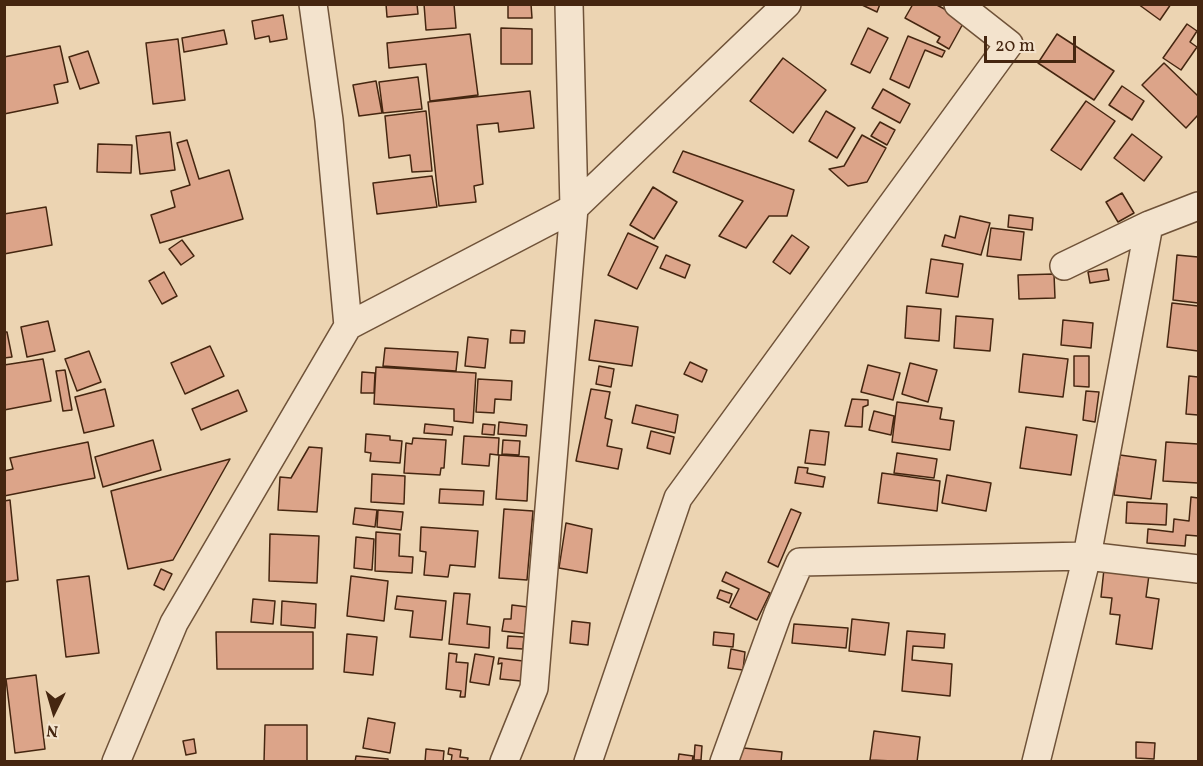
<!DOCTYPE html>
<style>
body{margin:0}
#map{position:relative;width:1203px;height:766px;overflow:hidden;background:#ecd4b2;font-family:Vollkorn,serif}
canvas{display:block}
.frame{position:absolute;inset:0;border:6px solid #452610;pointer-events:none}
.north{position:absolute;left:24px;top:682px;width:60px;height:60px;-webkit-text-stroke:4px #f3e3cd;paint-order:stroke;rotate:185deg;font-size:16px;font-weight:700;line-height:24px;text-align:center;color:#452610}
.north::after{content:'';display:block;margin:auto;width:21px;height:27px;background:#452610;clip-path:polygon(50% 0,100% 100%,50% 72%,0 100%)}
.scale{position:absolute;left:984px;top:36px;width:92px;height:27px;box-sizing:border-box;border:3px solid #452610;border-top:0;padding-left:8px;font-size:18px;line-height:21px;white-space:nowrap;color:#452610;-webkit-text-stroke:4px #f3e3cd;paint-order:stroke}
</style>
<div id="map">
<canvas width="1203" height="766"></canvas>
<div class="frame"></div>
<div class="north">N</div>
<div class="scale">20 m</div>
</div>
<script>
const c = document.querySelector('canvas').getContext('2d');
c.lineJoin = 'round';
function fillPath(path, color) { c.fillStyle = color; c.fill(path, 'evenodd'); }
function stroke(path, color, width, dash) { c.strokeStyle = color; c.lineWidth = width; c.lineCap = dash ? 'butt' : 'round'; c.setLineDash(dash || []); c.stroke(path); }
const building = new Path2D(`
 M386,4h31l1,10 -31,3z
 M424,4h30l2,24 -30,2z
 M508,4h23l1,14h-24z
 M860,4h20l-3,8z
 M913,4h22l30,16 -16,29 -12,-7 3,-5 -35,-19z
 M1138,4h33l-11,16z
 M283,15l4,24 -17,3 -1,-6 -14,3 -3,-18z
 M1187,24l10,7 -7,11 7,5 -16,23 -18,-12z
 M501,28l31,1v35h-31z
 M868,28l20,10 -18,35 -19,-9z
 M224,30l3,14 -43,8 -2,-14z
 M470,34l8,61 -48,6 -4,-37 -37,4 -2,-25z
 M1057,34l57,37 -20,29 -56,-37z
 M908,36l37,15 -3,6 -17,-7 -16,38 -19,-9z
 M178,39l7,61 -32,4 -7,-61z
 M60,46l8,36 -14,3 4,18 -54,11v-57z
 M88,51l11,32 -19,6 -11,-32z
 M783,58l43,32 -33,43 -43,-32z
 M1164,63l34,33v19l-12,13 -44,-43z
 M418,77l4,32 -39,4 -4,-31z
 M376,81l6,32 -23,3 -6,-31z
 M1122,86l22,15 -12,19 -23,-15z
 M883,89l27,15 -10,19 -28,-15z
 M530,91l4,37 -35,4 -1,-9 -21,2 6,59 -9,2 2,16 -37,4 -11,-104z
 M1086,101l29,20 -34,49 -30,-20z
 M426,111l6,60 -20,1 -2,-17 -21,3 -4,-42z
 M826,111l29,17 -18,30 -28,-17z
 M880,122l15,8 -8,15 -16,-9z
 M170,132l5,38 -35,4 -4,-38z
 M1132,134l30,23 -18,24 -30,-23z
 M862,135l24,13 -19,34 -19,4 -19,-17 15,-3z
 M187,140l12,39 30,-9 14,49 -83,24 -9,-28 24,-8 -4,-16 19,-6 -13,-42z
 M98,144l34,1 -1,28 -34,-1z
 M683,151l111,39 -7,26h-18l-23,32 -27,-12 24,-35 -70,-29z
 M432,176l5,31 -60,7 -4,-31z
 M653,187l24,15 -23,37 -24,-14z
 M1122,193l12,20 -16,9 -12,-20z
 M46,207l6,38 -48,9v-40z
 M1009,215l24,3 -1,12 -24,-3z
 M960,216l30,7 -9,32 -39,-9 3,-11 10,3z
 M991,228l33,4 -3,28 -34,-4z
 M628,233l30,14 -21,42 -29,-14z
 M792,235l17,12 -19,27 -17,-12z
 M182,240l12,16 -13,9 -12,-16z
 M666,255l24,10 -5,13 -25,-10z
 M1177,255l21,2v46l-25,-3z
 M931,259l32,5 -5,33 -32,-4z
 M1107,269l2,11 -19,3 -2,-11z
 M164,272l13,24 -15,8 -13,-23z
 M1054,274l1,24 -36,1 -1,-24z
 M1172,303l26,3v45l-31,-4z
 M907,306l34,3 -2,32 -34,-3z
 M956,316l37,3 -3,32 -36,-3z
 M595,320l43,7 -6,39 -43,-6z
 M1063,320l30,3 -2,25 -30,-3z
 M48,321l7,30 -28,6 -6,-30z
 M511,330l14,1 -1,12h-14z
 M4,332h3l5,25 -8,1z
 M468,337l20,2 -3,29 -20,-2z
 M210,346l14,30 -39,18 -14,-31z
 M385,348l73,4 -2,19 -73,-5z
 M89,351l12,31 -24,9 -12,-32z
 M1023,354l45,5 -5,38 -44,-5z
 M1074,356h15v31l-15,-1z
 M43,359l8,42 -47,9v-45z
 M690,362l17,8 -5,12 -18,-8z
 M910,363l27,7 -9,32 -26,-8z
 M868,365l32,8 -7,27 -32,-8z
 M599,366l15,3 -3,18 -15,-3z
 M376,367l100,6 -3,50 -19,-2v-12l-80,-5z
 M65,370l7,40 -9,1 -7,-40z
 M362,372l13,1 -1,20h-13z
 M1189,376l9,1v38l-12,-1z
 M478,379l34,2 -1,19 -16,-1 -1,14 -18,-1z
 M105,389l9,37 -30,7 -9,-36z
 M591,389l19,3 -5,26 7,2 -5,26 15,3 -4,20 -42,-8z
 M238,390l9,21 -46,19 -9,-21z
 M1086,391l13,1 -4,30 -12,-2z
 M852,399l16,1v5l-5,2 -1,20 -17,-1z
 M897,402l45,6 -2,11 14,2 -4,29 -58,-8z
 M636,405l42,10 -3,18 -43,-10z
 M874,411l20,5 -3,19 -22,-5z
 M499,422l28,3 -1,11 -28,-2z
 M425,424l28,3 -1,8 -28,-2z
 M483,424l12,1 -1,10 -12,-1z
 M1026,427l51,8 -6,40 -51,-7z
 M810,430l19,2 -4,33 -20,-2z
 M651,431l23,6 -4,17 -23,-6z
 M366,434l24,2v4l12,1 -2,22 -30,-2 1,-8 -6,-1z
 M464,436l35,2 -1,17 -8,-1 -1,12 -27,-2z
 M413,438l33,2 -2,28h-3l-1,7 -36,-2 2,-30 6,1z
 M153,440l8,30 -58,17 -8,-30z
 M503,440l17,1 -1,14 -17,-1z
 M88,442l7,36 -91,18v-25l9,-2 -3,-11z
 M1166,442l32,2v39l-35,-2z
 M309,447l13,1 -5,64 -39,-2 2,-33 11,1z
 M897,453l40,6 -3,19 -40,-5z
 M499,455l30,2 -2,44 -31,-2z
 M1120,455l36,5 -5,39 -37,-4z
 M230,459l-57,101 -45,9 -17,-78z
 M798,467l10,1 -1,5 18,4 -2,10 -28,-4z
 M882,473l58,8 -3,30 -59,-8z
 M372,474l33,2 -1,28 -33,-2z
 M947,475l44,8 -5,28 -44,-8z
 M440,489l44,2 -1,14 -44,-2z
 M1191,497l7,1v38l-12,-1 -1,11 -38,-3 1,-14 25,3 1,-13 15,2z
 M10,500l8,80 -14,2v-81z
 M1127,502l40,2 -1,21 -40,-2z
 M355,508l22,2 -2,17 -22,-3z
 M504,509l29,2 -6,69 -28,-2z
 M791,509l10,4 -23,54 -10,-5z
 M378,510l25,2 -2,18 -24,-3z
 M566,523l26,6 -5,44 -28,-5z
 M421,527l57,4 -3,36 -25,-2 -2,12 -24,-2 2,-23 -6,-1z
 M376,532l24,2 -1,22 14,1 -1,16 -37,-2z
 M270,534l49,2 -2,47 -48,-2z
 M356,537l18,2 -2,31 -18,-2z
 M161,569l11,5 -8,16 -10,-5z
 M1104,569l45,6 -3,22 13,2 -7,50 -36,-5 4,-29 -10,-1 2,-16 -11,-1z
 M726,572l44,21 -13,27 -27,-13 9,-18 -17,-8z
 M89,576l10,77 -33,4 -9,-77z
 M351,576l37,5 -4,40 -37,-5z
 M720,590l12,4 -3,9 -12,-5z
 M454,593l16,1 -3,30 23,3 -1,21 -40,-4z
 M397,596l49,5 -4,39 -32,-3 3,-26 -18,-2z
 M253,599l22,2 -2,23 -22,-2z
 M282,601l34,3 -1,24 -34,-3z
 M512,605l16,2 -3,21 4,1 -1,5 -26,-3 2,-12h7z
 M852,619l37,4 -4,32 -36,-4z
 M572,621l18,2 -2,22 -18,-2z
 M794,624l54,4 -2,20 -54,-5z
 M907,631l38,3 -1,14 -31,-2 -1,14 40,4 -2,32 -48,-5z
 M216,632h97v37h-96z
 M714,632l20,2 -1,13 -20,-2z
 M347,634l30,3 -4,38 -29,-3z
 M508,636l16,1 -1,12 -16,-1z
 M731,649l14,3 -2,18 -15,-2z
 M449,653l8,1 -1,8 12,1 -3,34h-5l1,-6 -15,-2z
 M475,654l19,3 -5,28 -19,-3z
 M499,658l24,3 -2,20 -21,-2 2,-16 -4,1z
 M36,675l9,74 -30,4 -9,-74z
 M368,718l27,5 -5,30 -27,-5z
 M265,725h42v37h-43z
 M874,731l46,6 -3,25 -47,-2z
 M194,739l2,14 -10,2 -3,-14z
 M1136,742l19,1 -1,16 -18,-1z
 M695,745l7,1 -1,14h-7z
 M734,747l48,5 -1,10h-49z
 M449,748l12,2 -1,7 8,1 -1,4h-16l1,-7 -4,-1z
 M426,749l18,2 -1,11h-18z
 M679,754l14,2 -1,6h-14z
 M356,756l32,3v3h-33z`);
fillPath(building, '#dca489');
stroke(building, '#452610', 1.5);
const street = new Path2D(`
 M313,4l16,116 19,206
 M1064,266l85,-41 49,-19
 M116,762l58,-139 174,-297 226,-118 213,-204
 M504,762l30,-74 40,-480 -5,-204
 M588,762l90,-264 331,-454 -51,-40
 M724,762l54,-149 22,-51 287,-6 111,13
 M1036,762l51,-206 62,-331`);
stroke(street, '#6f5238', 30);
stroke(street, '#f3e3cd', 27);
</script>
